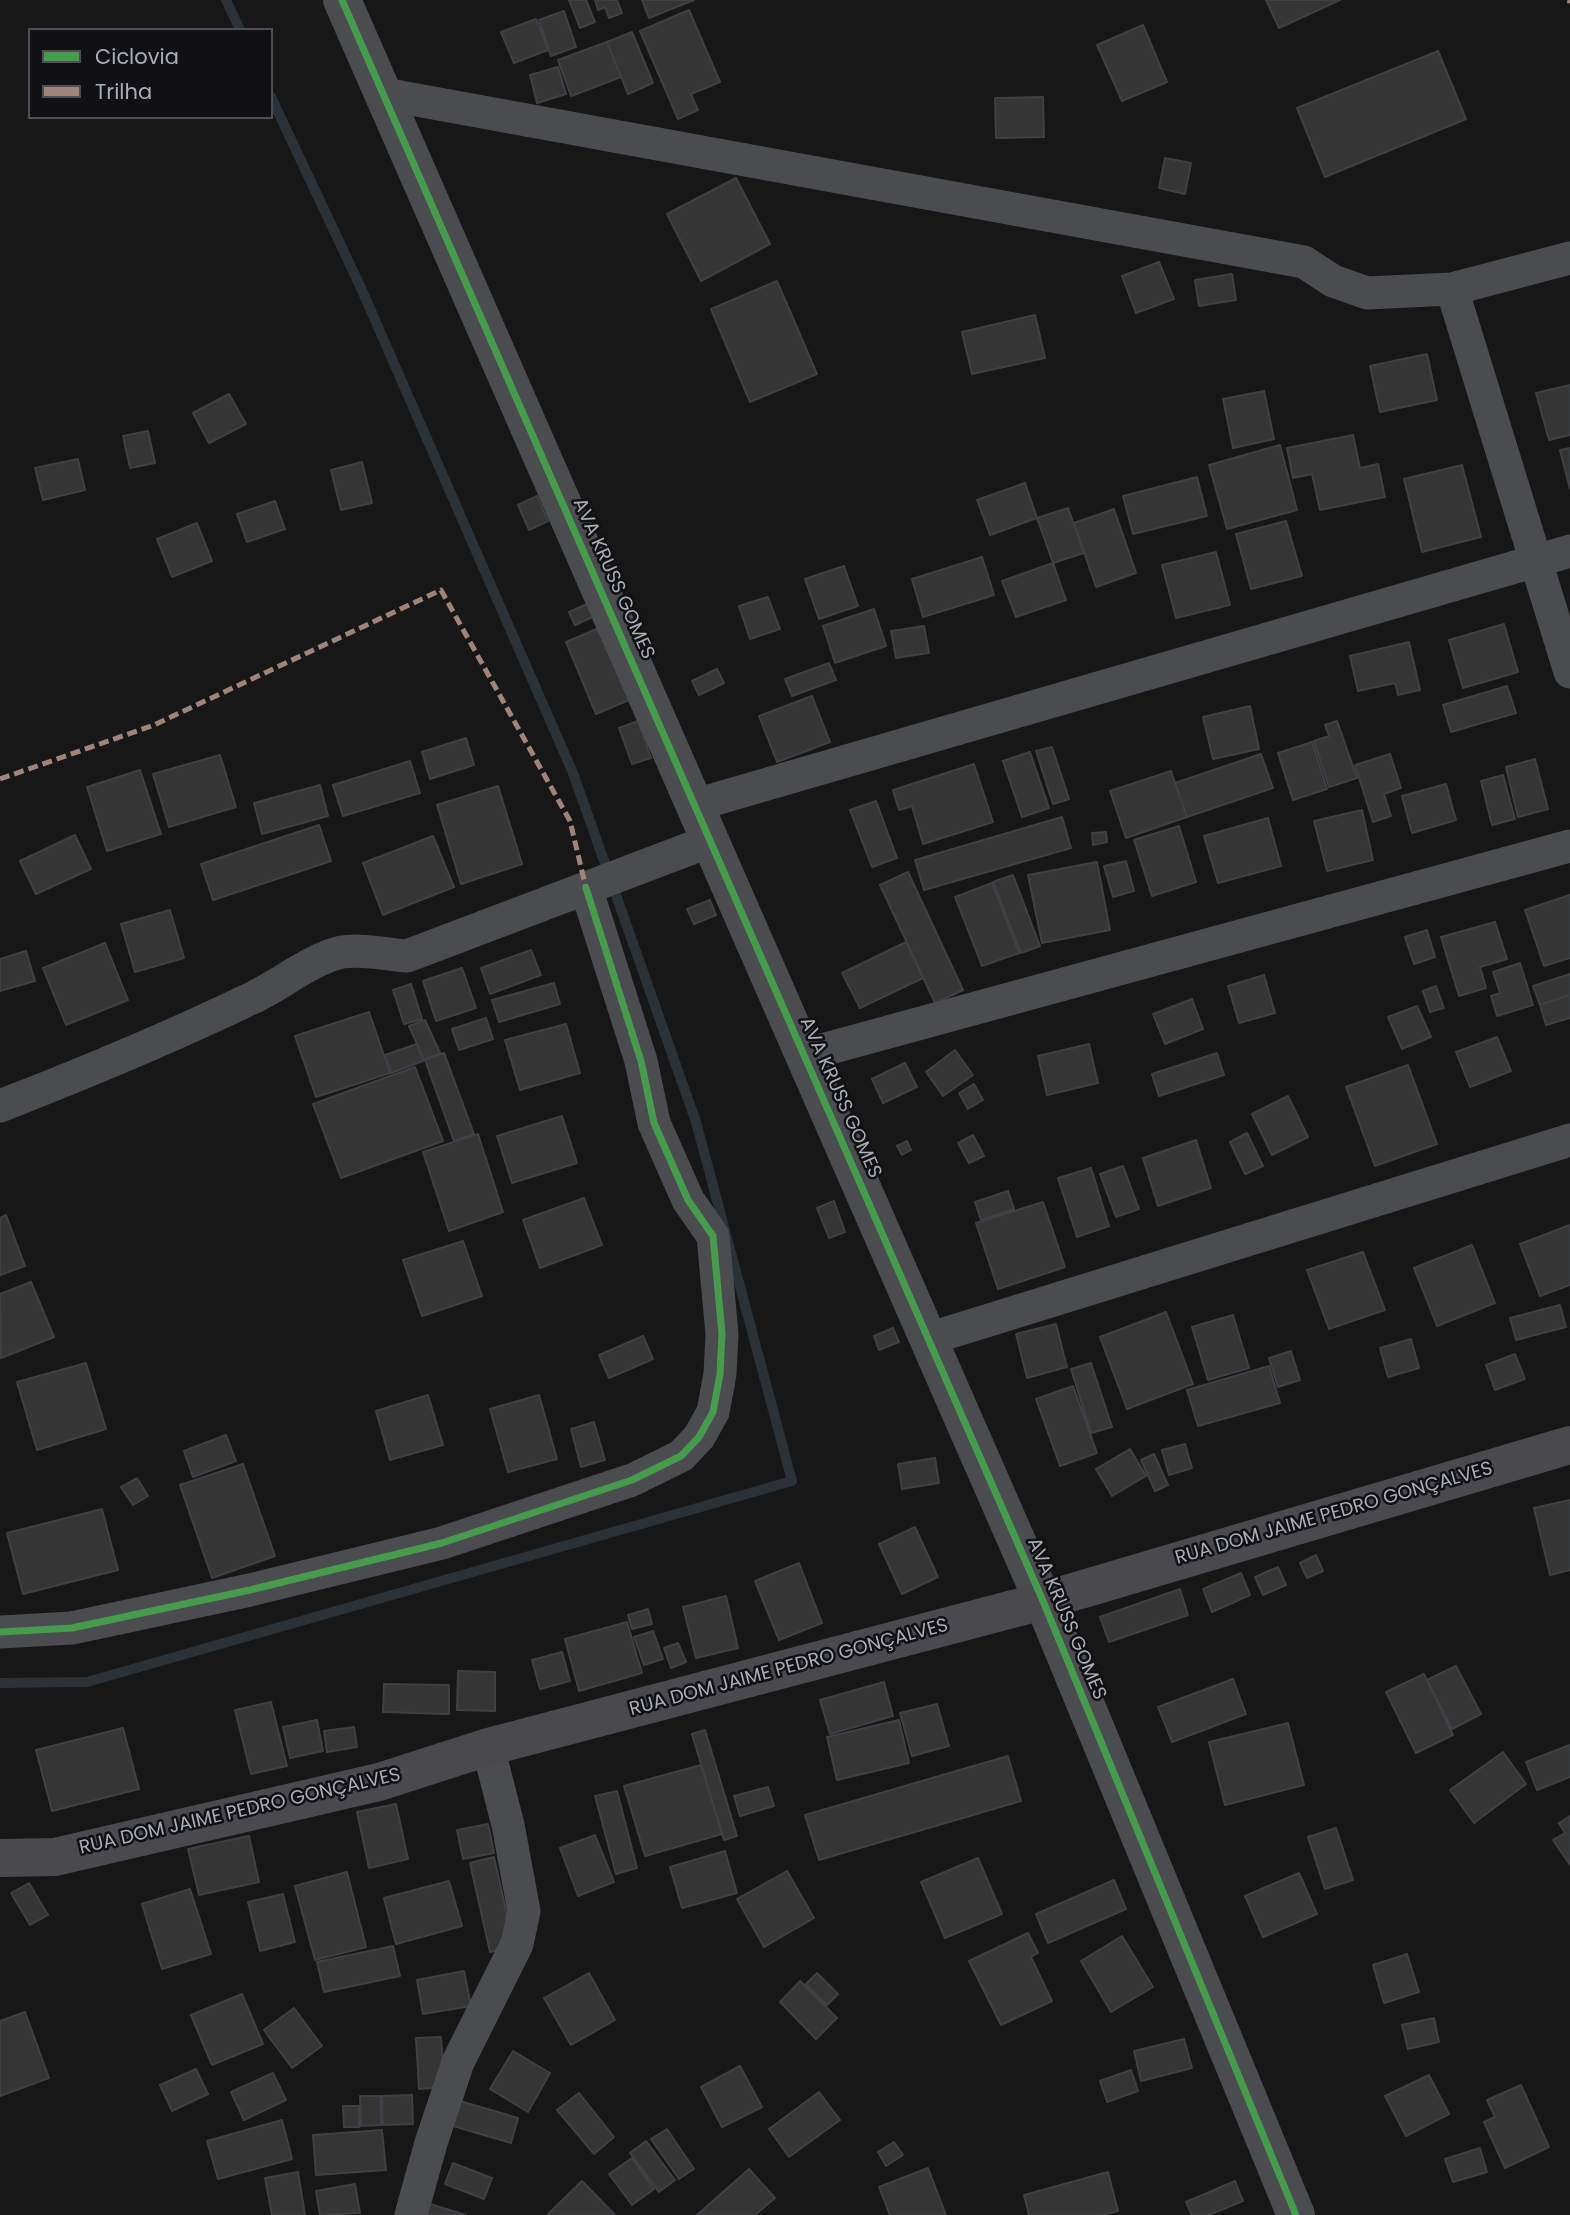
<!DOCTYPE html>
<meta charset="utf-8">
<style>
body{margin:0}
#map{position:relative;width:1570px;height:2215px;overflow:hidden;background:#171717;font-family:Poppins,sans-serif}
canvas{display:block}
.legend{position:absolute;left:28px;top:28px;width:245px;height:91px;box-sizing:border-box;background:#111113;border:2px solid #4d4f55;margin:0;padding:9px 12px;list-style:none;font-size:21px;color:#a8adb8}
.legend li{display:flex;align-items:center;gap:14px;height:35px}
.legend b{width:35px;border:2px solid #4d4f55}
</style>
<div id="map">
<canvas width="1570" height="2215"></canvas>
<ul class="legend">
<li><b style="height:9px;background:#469c4c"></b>Ciclovia</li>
<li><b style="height:9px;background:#a18479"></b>Trilha</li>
</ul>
</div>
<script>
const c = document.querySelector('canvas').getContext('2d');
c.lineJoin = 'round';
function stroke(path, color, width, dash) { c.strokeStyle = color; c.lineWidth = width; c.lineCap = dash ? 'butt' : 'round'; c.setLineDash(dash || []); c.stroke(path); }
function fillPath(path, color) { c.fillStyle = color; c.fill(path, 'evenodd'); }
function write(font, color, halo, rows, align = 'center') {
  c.font = font + ' Poppins,sans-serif'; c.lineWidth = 5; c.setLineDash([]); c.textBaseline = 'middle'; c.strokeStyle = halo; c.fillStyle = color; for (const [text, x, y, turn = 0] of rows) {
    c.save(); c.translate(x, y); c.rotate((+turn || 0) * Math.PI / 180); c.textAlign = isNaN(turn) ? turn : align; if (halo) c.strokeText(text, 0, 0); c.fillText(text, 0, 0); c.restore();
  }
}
stroke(new Path2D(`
 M226,0l14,30
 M0,1683l87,-1 705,-201 -96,-359 -123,-349 -212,-485 -90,-191`), '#2a3239', 10);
const building = new Path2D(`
 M569,0h17l9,22 -15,6z
 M595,0h22l5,13 -13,5 -4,-11 -7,3z
 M642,0h52l-45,18z
 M1266,0h74l-61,28z
 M689,10l31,72 -29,12 7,16 -20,9 -38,-88z
 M564,11l12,36 -25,9 -12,-36z
 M536,19l12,31 -34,13 -13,-31z
 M1143,25l24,57 -45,19 -25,-56z
 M632,32l21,51 -25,11 -21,-52z
 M607,42l14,35 -50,19 -13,-36z
 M1438,51l28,68 -141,58 -28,-69z
 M558,67l8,27 -29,9 -7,-28z
 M1043,97l1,40 -48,1 -1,-40z
 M1165,158l26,5 -6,31 -26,-6z
 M736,178l34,66 -69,37 -34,-67z
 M1159,262l15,37 -38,14 -14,-37z
 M1232,274l4,26 -37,6 -4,-26z
 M777,281l40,93 -67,28 -39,-93z
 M1035,315l10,43 -73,16 -10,-42z
 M1427,354l10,46 -57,12 -10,-46z
 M1570,385v50l-21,5 -13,-47z
 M1264,391l10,48 -41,9 -10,-49z
 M229,394l17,30 -37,19 -16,-30z
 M148,431l7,32 -25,5 -7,-32z
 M1353,435l7,33 18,-4 7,33 -65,13 -8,-36 -19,4 -6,-30z
 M1280,445l17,65 -70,19 -18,-64z
 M1570,448v41l-10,-39z
 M78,459l7,31 -42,10 -8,-32z
 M362,462l10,41 -31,7 -10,-40z
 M1462,465l19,72 -59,15 -18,-73z
 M1197,477l10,39 -74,18 -10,-38z
 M1025,483l12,35 -47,17 -13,-35z
 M537,496l11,25 -19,9 -11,-25z
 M275,501l10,28 -38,13 -10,-28z
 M1068,508l16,45 -31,10 -16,-45z
 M1114,509l22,64 -40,14 -22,-64z
 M1286,521l16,55 -51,13 -15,-55z
 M197,523l15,38 -40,16 -15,-38z
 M1216,552l14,53 -54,13 -14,-53z
 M982,557l12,38 -71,22 -11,-38z
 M1053,563l13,37 -50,17 -14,-36z
 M844,566l14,40 -39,13 -14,-40z
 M768,597l12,32 -30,10 -11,-33z
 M589,603l6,13 -20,9 -6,-13z
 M874,609l12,37 -51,17 -12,-37z
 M1504,624l14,48 -55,16 -14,-48z
 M924,626l5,27 -33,5 -5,-27z
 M599,628l30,72 -33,14 -30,-72z
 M1409,642l11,48 -22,5 -3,-12 -37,8 -8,-35z
 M829,663l7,17 -44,16 -7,-17z
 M717,669l7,14 -25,12 -7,-14z
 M1507,686l9,27 -65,19 -8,-27z
 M812,696l18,46 -53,20 -18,-46z
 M1250,706l9,43 -46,10 -10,-42z
 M638,721l13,37 -19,6 -13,-36z
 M1337,721l20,57 -28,9 -15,-46 15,-5 -4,-11z
 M466,738l8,27 -44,14 -8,-27z
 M1312,742l15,47 -34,11 -15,-47z
 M1052,747l17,52 -16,5 -17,-53z
 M1030,752l19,56 -27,9 -19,-56z
 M1261,754l12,34 -86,29 -12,-34z
 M1390,754l11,34 -17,6 7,22 -18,6 -18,-57z
 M220,755l16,52 -67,20 -16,-53z
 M1535,759l13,50 -30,8 -12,-50z
 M410,761l10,32 -77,23 -10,-31z
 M974,764l19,58 -70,22 -11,-38 -13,4 -6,-20z
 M140,770l21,64 -54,17 -20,-64z
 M1171,771l16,46 -61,21 -16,-47z
 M1503,775l12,44 -23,6 -11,-44z
 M1446,784l10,36 -44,13 -10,-37z
 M320,785l8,31 -66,18 -8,-31z
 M498,786l24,78 -61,20 -24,-79z
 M876,801l21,57 -25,9 -22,-57z
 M1362,810l11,50 -46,11 -13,-50z
 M1062,817l9,31 -147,42 -9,-30z
 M1268,818l13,48 -63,17 -14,-47z
 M319,825l12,36 -118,39 -12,-36z
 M1179,826l17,56 -44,14 -18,-56z
 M1106,832l1,10 -14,3 -1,-12z
 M75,835l16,34 -55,25 -16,-33z
 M433,836l21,51 -71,28 -20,-52z
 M1126,861l8,30 -21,6 -9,-31z
 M1097,862l13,68 -68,13 -14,-68z
 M908,872l55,118 -28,13 -55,-118z
 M1013,875l27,71 -19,7 -28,-71z
 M992,883l27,70 -37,13 -27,-69z
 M1570,895v63l-26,8 -19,-56z
 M710,900l6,15 -22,9 -7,-15z
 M170,910l14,48 -49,14 -14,-48z
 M1495,922l12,37 -27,8 6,21 -27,8 -18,-59z
 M1427,930l8,27 -21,7 -9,-27z
 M906,942l17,36 -63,30 -18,-35z
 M105,943l23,57 -62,25 -23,-57z
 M531,950l10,25 -51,19 -9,-26z
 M26,951l9,30 -35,10v-32z
 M1520,963l13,42 -36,11 -6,-20 9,-3 -7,-21z
 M462,968l14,40 -40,13 -13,-40z
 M1570,974v21l-30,10 -7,-19z
 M1264,975l11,38 -36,10 -11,-37z
 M554,983l6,21 -61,18 -7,-22z
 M411,984l11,35 -18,5 -11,-34z
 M1436,986l8,22 -14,4 -7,-21z
 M1570,995v23l-24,7 -6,-20z
 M1192,999l11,30 -38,15 -12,-30z
 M1417,1006l14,31 -29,12 -14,-32z
 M369,1012l21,61 -74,24 -21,-61z
 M486,1018l7,21 -34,11 -7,-21z
 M425,1020l15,33 -16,7 -15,-34z
 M566,1024l14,49 -60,17 -15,-50z
 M1497,1037l14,34 -41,16 -14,-35z
 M417,1044l6,17 -32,12 -6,-18z
 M1089,1044l9,39 -51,12 -9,-39z
 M955,1050l18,25 -30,21 -17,-24z
 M444,1053l30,81 -20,7 -29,-81z
 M1217,1053l7,22 -65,21 -7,-22z
 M905,1063l12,24 -34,16 -11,-24z
 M1408,1065l29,79 -62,22 -29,-79z
 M415,1067l28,74 -102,37 -28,-74z
 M974,1084l9,16 -15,9 -9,-16z
 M1288,1096l20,41 -36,18 -20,-41z
 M562,1116l15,47 -65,20 -15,-47z
 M1247,1133l16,33 -18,8 -15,-32z
 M478,1134l25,78 -54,19 -26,-79z
 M973,1135l11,21 -15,7 -11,-20z
 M1196,1140l15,48 -53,18 -15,-48z
 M907,1141l4,9 -9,5 -5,-9z
 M1123,1166l16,43 -23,8 -16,-43z
 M1091,1168l18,58 -32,11 -19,-59z
 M1008,1191l6,18 -33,11 -6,-18z
 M584,1198l18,47 -62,23 -17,-48z
 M834,1201l11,31 -16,6 -12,-30z
 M1043,1202l22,65 -67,22 -22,-66z
 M6,1215l19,51 -25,9v-57z
 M1570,1225v60l-30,11 -20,-52z
 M463,1241l19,55 -60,20 -19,-56z
 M1472,1245l23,58 -58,23 -23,-58z
 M1363,1252l22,58 -56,19 -22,-59z
 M31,1282l23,55 -53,21 -1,-64z
 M1560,1305l6,22 -50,13 -6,-22z
 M1166,1312l27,72 -66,25 -27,-72z
 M1233,1315l16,53 -41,12 -16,-53z
 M1056,1324l11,43 -40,11 -11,-44z
 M893,1328l6,14 -20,8 -5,-14z
 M643,1336l10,23 -44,19 -10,-23z
 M1411,1339l8,29 -31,9 -8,-29z
 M1291,1351l9,29 -22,7 -9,-29z
 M1515,1354l10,25 -30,11 -9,-25z
 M86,1363l20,66 -69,21 -20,-68z
 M1091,1363l21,64 -21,6 -20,-64z
 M1269,1366l11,37 -82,23 -11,-36z
 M1073,1386l24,67 -37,13 -24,-67z
 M428,1395l15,50 -53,15 -14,-49z
 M539,1395l18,64 -49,13 -18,-63z
 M594,1422l11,38 -24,7 -10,-38z
 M226,1435l10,26 -43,16 -9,-26z
 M1185,1444l7,24 -23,7 -7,-25z
 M1130,1449l16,27 -34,20 -16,-27z
 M1154,1454l14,31 -13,6 -14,-31z
 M935,1458l4,25 -37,6 -4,-25z
 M243,1464l32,92 -63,22 -32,-93z
 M137,1478l11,18 -15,9 -12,-18z
 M1570,1500v70l-20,5 -16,-67z
 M102,1509l16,61 -95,24 -16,-61z
 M915,1527l23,50 -36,17 -23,-50z
 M1316,1555l7,16 -16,7 -7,-15z
 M799,1563l23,60 -43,17 -24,-59z
 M1278,1567l8,18 -23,10 -8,-18z
 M1241,1573l9,22 -38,17 -9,-23z
 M1180,1589l8,26 -79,27 -9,-25z
 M726,1596l12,52 -42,10 -13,-51z
 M648,1609l4,15 -20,5 -4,-14z
 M627,1622l15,51 -63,18 -14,-52z
 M653,1631l10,28 -19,6 -10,-28z
 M678,1643l8,19 -15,6 -7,-20z
 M562,1652l8,29 -30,8 -8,-29z
 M1456,1666l25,48 -29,15 -25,-49z
 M458,1671l37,1v39l-38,-1z
 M1424,1674l29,61 -37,18 -30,-61z
 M1233,1679l13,35 -74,28 -14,-35z
 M884,1682l9,34 -63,18 -10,-34z
 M384,1684l65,1v29l-66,-2z
 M271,1702l16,64 -36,8 -16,-64z
 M937,1704l12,42 -37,10 -12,-43z
 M317,1720l6,31 -33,7 -7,-31z
 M899,1720l10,43 -72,17 -10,-43z
 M1288,1723l16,62 -79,20 -16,-63z
 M354,1727l3,20 -30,5 -3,-21z
 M123,1728l16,61 -87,22 -16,-61z
 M705,1730l32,106 -13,4 -32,-106z
 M1570,1745v32l-33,13 -11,-28z
 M1503,1752l23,32 -52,39 -24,-33z
 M1008,1756l13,45 -202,59 -14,-45z
 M701,1765l21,69 -77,22 -21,-70z
 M768,1787l6,19 -34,10 -6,-20z
 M617,1791l20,77 -21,6 -21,-78z
 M396,1804l12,55 -39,9 -12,-56z
 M1570,1816v49l-17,-25 12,-7 -6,-10z
 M488,1824l6,29 -31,6 -6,-29z
 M1336,1828l17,52 -28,9 -17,-52z
 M595,1835l19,47 -36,14 -18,-48z
 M249,1836l10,46 -60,13 -11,-46z
 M725,1851l12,42 -55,15 -12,-41z
 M494,1857l20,89 -24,6 -20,-89z
 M978,1858l24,56 -57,24 -24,-56z
 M787,1871l27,47 -50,29 -27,-48z
 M347,1872l19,75 -51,13 -20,-74z
 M1299,1873l18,41 -54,23 -18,-41z
 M1114,1880l12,29 -78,34 -12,-29z
 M449,1881l13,45 -66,18 -12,-46z
 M29,1883l19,32 -18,10 -19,-32z
 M190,1889l21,65 -49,15 -20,-65z
 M283,1894l12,48 -35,9 -12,-49z
 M1028,1933l10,20 -7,4 21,44 -51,24 -32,-64z
 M1122,1936l31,51 -42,25 -30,-51z
 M393,1946l7,30 -76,16 -7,-30z
 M1407,1954l12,38 -35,11 -11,-38z
 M464,1971l7,35 -48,8 -6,-34z
 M589,1973l26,47 -44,25 -27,-47z
 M817,1973l21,21 -11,11 -21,-21z
 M800,1981l37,37 -21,21 -36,-37z
 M242,1994l21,50 -51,21 -21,-50z
 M294,2008l28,38 -30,22 -28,-38z
 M25,2012l24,66 -49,18v-75z
 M1434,2018l5,24 -31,7 -6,-24z
 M441,2037l3,50 -25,2 -3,-51z
 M1184,2039l8,29 -51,13 -7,-30z
 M513,2051l37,22 -22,39 -38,-23z
 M740,2066l22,41 -40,20 -21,-40z
 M196,2069l12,25 -36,17 -12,-26z
 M1131,2070l7,21 -31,11 -7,-21z
 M273,2073l13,27 -42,20 -13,-28z
 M1429,2075l20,39 -43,22 -21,-40z
 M1521,2085l28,62 -44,21 -21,-46 11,-5 -8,-17z
 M819,2092l21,28 -51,37 -20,-28z
 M579,2093l35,44 -20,17 -37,-44z
 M412,2095l1,29 -30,1 -1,-29z
 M360,2096h20l1,29 -20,1z
 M460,2101l58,17 -7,25 -58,-17z
 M343,2106h16v21h-15z
 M282,2120l10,39 -74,20 -11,-38z
 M667,2129l27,40 -15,10 -28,-40z
 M382,2130l4,40 -70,5 -3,-40z
 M646,2141l29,39 -16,12 -29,-39z
 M894,2142l9,13 -17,11 -8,-14z
 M1480,2148l7,24 -34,10 -8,-23z
 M632,2158l22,31 -22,16 -23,-31z
 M453,2163l39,15 -8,21 -39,-15z
 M928,2168l18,47h-56l-11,-28z
 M749,2169l26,29 -20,17h-58z
 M298,2172l7,43h-33l-7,-37z
 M1108,2172l10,39 -15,4h-74l-5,-20z
 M582,2181l33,34h-68z
 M1235,2181l8,20 -34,14h-17l-6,-13z
 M355,2184l5,29 -40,2 -4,-24z
 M430,2204l36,11h-40z`);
fillPath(building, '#353536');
stroke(building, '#3f4043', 2);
stroke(new Path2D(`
 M384,94l920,168 29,19 34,12 85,-4 118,-31
 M1452,289l118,383
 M695,805l875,-254
 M804,1055l766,-209
 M0,1106c85,-33 169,-68 252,-108 26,-12 63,-41 90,-46 21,-3 44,2 65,4l303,-115
 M928,1339l642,-199
 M0,1632l72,-4 178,-38 192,-47 190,-63 49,-24 18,-19 14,-25 7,-38 2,-40 -9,-98 -25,-36 -34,-77 -13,-62 -55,-173
 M411,2215l20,-72 27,-81 59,-118 7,-33 -16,-86 -20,-78`), '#4b4c50', 33);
stroke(new Path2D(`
 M342,0l701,1601 253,614`), '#4b4c50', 38);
stroke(new Path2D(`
 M0,1858l55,-1 324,-75 109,-35 555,-146 527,-156`), '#4a4a4e', 38);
stroke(new Path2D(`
 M1569,0l1,3
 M0,779l154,-54 287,-135 129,231 16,67`), '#a18479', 5, [10, 5]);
stroke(new Path2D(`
 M342,0l701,1601 253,614
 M0,1632l72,-4 178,-38 192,-47 190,-63 49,-24 18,-19 14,-25 7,-38 2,-40 -9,-98 -25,-36 -34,-77 -13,-62 -55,-173`), '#469c4c', 7);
write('19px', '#a8adb8', '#111113', [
 ["AVA KRUSS GOMES",613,579,66],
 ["AVA KRUSS GOMES",840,1098,66],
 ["RUA DOM JAIME PEDRO GONÇALVES",1334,1514,-16],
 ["AVA KRUSS GOMES",1066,1619,67],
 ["RUA DOM JAIME PEDRO GONÇALVES",789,1668,-15],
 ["RUA DOM JAIME PEDRO GONÇALVES",240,1812,-13]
]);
</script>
